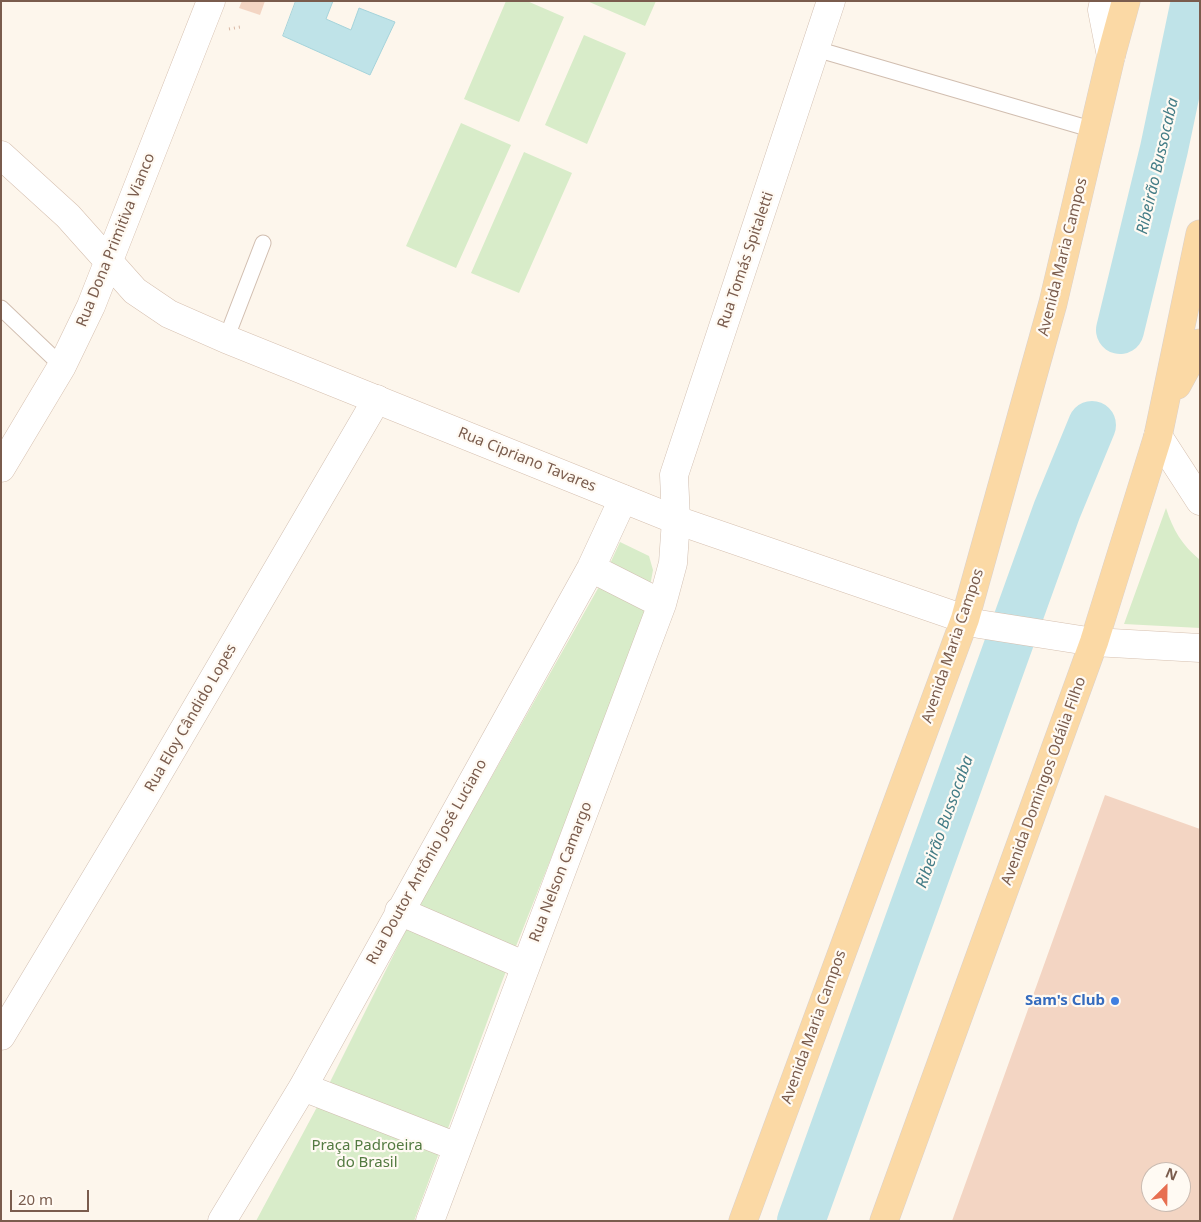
<!DOCTYPE html>
<meta charset="utf-8">
<style>
body{margin:0}
#map{position:relative;width:1201px;height:1222px;overflow:hidden;background:#fdf6ec;font-family:"Noto Sans",sans-serif}
canvas{display:block}
.frame{position:absolute;inset:0;border:2px solid #7a5c4d;pointer-events:none}
.north{position:absolute;left:1141px;top:1162px;width:50px;height:50px;box-sizing:border-box;background:#fffaf3;border:1px solid #cabbb1;border-radius:50%;rotate:23deg;font-size:14px;font-weight:700;line-height:20px;text-align:center;color:#7a5c4d}
.north::after{content:'';display:block;margin:auto;width:18px;height:22px;background:#e76f51;clip-path:polygon(50% 0,100% 100%,50% 72%,0 100%)}
.scale{position:absolute;left:10px;top:1190px;width:79px;height:22px;box-sizing:border-box;border:2px solid #7a5c4d;border-top:0;padding-left:6px;font-size:15px;line-height:18px;white-space:nowrap;color:#7a5c4d;-webkit-text-stroke:4px #fffaf3;paint-order:stroke}
</style>
<div id="map">
<canvas width="1201" height="1222"></canvas>
<div class="frame"></div>
<div class="north">N</div>
<div class="scale">20 m</div>
</div>
<script>
const c = document.querySelector('canvas').getContext('2d');
c.lineJoin = 'round';
function fillPath(path, color) { c.fillStyle = color; c.fill(path, 'evenodd'); }
function stroke(path, color, width, dash) { c.strokeStyle = color; c.lineWidth = width; c.lineCap = dash ? 'butt' : 'round'; c.setLineDash(dash || []); c.stroke(path); }
function write(font, color, halo, rows, align = 'center') {
  c.font = font + ' "Noto Sans",sans-serif'; c.lineWidth = 4.5; c.setLineDash([]); c.textBaseline = 'middle'; c.strokeStyle = halo; c.fillStyle = color; for (const [text, x, y, turn = 0] of rows) {
    c.save(); c.translate(x, y); c.rotate((+turn || 0) * Math.PI / 180); c.textAlign = isNaN(turn) ? turn : align; if (halo) c.strokeText(text, 0, 0); c.fillText(text, 0, 0); c.restore();
  }
}
fillPath(new Path2D(`
 M506,1h21l37,16 -45,105 -55,-23z
 M587,1h69l-11,25z
 M584,35l42,18 -39,91 -42,-19z
 M461,123l50,22 -55,123 -50,-22z
 M524,152l48,21 -53,120 -48,-20z
 M1166,508c7,22 16,37 34,52v68l-76,-4z
 M620,542l29,14 4,14 -11,59 -141,355 -87,237h-158l68,-127 88,-176 189,-335z`), '#d8ecc9');
const water = new Path2D(`
 M296,1h37l-7,18 25,11 8,-22 36,14 -25,53 -87,-39z`);
fillPath(water, '#bfe3e8');
stroke(water, '#a5d3da', 1);
stroke(new Path2D(`
 M1120,330l44,-181 31,-148
 M801,1221l256,-711 35,-85`), '#bfe3e8', 48);
fillPath(new Path2D(`
 M242,1h23l-5,14 -21,-7z
 M1105,795l95,34v392h-248zM1151,1172h30v30h-30z`), '#f3d5c3');
const service = new Path2D(`
 M816,49l278,81
 M1,308l61,58
 M226,339l37,-96`);
const minor = new Path2D(`
 M591,568l71,36
 M399,911l127,55
 M1,1036l144,-240 232,-397
 M303,1087l154,60
 M222,1221l81,-134 288,-519 32,-69
 M430,1221l232,-617 11,-41 3,-43 -2,-45 157,-474`);
const secondary = new Path2D(`
 M1104,1l-2,9 9,46
 M1,155l67,61 67,75 34,23 57,25 450,181 303,104 115,18 106,6
 M1158,436l42,65
 M1,468l61,-102 29,-60 120,-305`);
const primary = new Path2D(`
 M1177,385l23,-42
 M743,1221l222,-602 88,-316 58,-247 15,-55
 M884,1221l210,-579 64,-206 42,-202`);
stroke(service, '#d1beb0', 17);
stroke(minor, '#d1beb0', 29);
stroke(secondary, '#d6c0b0', 29);
stroke(primary, '#dad1cd', 29);
stroke(new Path2D(`
 M229,29l11,-2`), '#d9b8a5', 3, [1, 4]);
stroke(service, '#fff', 15);
stroke(minor, '#fff', 28);
stroke(secondary, '#fff', 28);
stroke(primary, '#fbd9a5', 28);
for (const [x, y, r, color] of [
 [1115,1001,5,"#3f7fe0"]
]) { const dot = new Path2D(); dot.arc(x, y, r, 0, 2 * Math.PI); c.fillStyle = color; c.fill(dot); stroke(dot, '#fffaf3', 2); }
write('15px', '#7a5c4d', '#fffaf3', [
 ["Rua Dona Primitiva Vianco",116,240,-68],
 ["Avenida Maria Campos",1063,257,-76],
 ["Rua Tomás Spitaletti",746,260,-71],
 ["Rua Cipriano Tavares",527,460,22],
 ["Avenida Maria Campos",953,646,-71],
 ["Rua Eloy Cândido Lopes",191,718,-60],
 ["Avenida Domingos Odália Filho",1044,781,-70],
 ["Rua Doutor Antônio José Luciano",427,862,-61],
 ["Rua Nelson Camargo",561,872,-69],
 ["Avenida Maria Campos",814,1027,-70]
]);
write('bold 15px', '#366cbe', '#fffaf3', [
 ["Sam's Club",1105,1001]
], 'right');
write('15px', '#537a41', '#fffaf3', [
 ["Praça Padroeira",367,1146],
 ["do Brasil",367,1163]
]);
write('italic 16px', '#437c86', '#fffaf3', [
 ["Ribeirão Bussocaba",1158,166,-77],
 ["Ribeirão Bussocaba",945,822,-70]
]);
</script>
